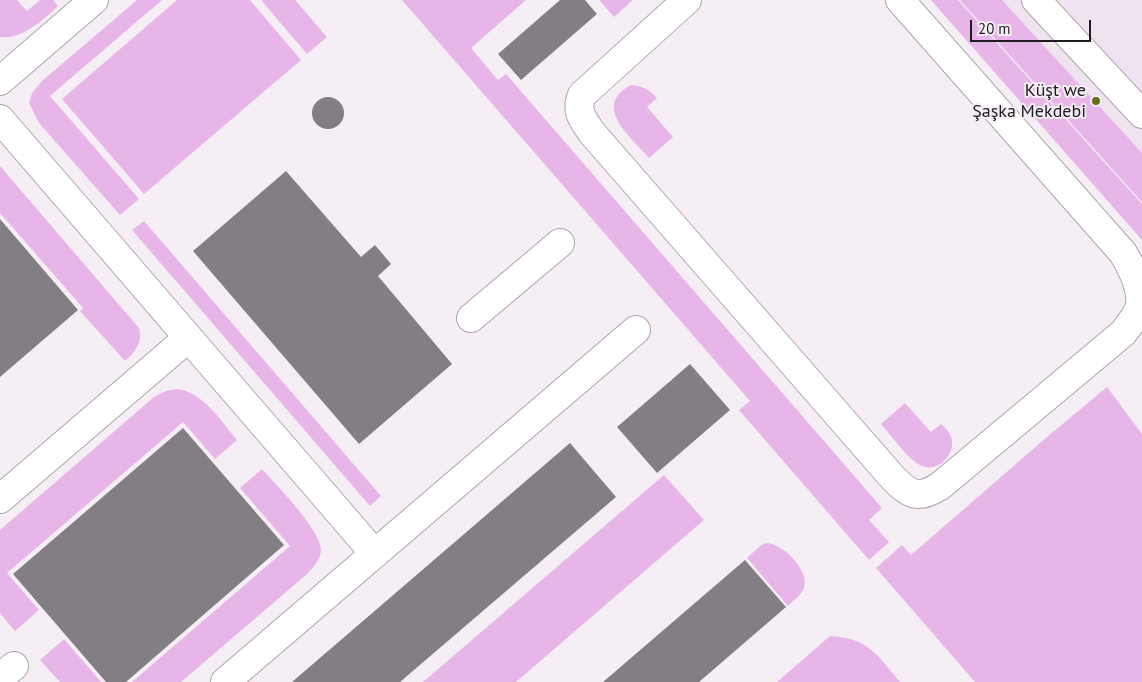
<!DOCTYPE html>
<meta charset="utf-8">
<style>
body{margin:0}
#map{position:relative;width:1142px;height:682px;overflow:hidden;background:#f5eff5;font-family:"PT Sans",sans-serif}
canvas{display:block}
.scale{position:absolute;left:970px;top:20px;width:121px;height:22px;box-sizing:border-box;border:2px solid #1e1c1e;border-top:0;padding-left:6px;font-size:15px;line-height:18px;white-space:nowrap;color:#1e1c1e;-webkit-text-stroke:4px #f5eff5;paint-order:stroke}
</style>
<div id="map">
<canvas width="1142" height="682"></canvas>
<div class="scale">20 m</div>
</div>
<script>
const c = document.querySelector('canvas').getContext('2d');
c.lineJoin = 'round';
function fillPath(path, color) { c.fillStyle = color; c.fill(path, 'evenodd'); }
function stroke(path, color, width, dash) { c.strokeStyle = color; c.lineWidth = width; c.lineCap = dash ? 'butt' : 'round'; c.setLineDash(dash || []); c.stroke(path); }
function write(font, color, halo, rows, align = 'center') {
  c.font = font + ' "PT Sans",sans-serif'; c.lineWidth = 4; c.setLineDash([]); c.textBaseline = 'middle'; c.strokeStyle = halo; c.fillStyle = color; for (const [text, x, y, turn = 0] of rows) {
    c.save(); c.translate(x, y); c.rotate((+turn || 0) * Math.PI / 180); c.textAlign = isNaN(turn) ? turn : align; if (halo) c.strokeText(text, 0, 0); c.fillText(text, 0, 0); c.restore();
  }
}
fillPath(new Path2D(`
 M959,0h183v202z`), '#efe3ef');
fillPath(new Path2D(`
 M0,0h17l10,11 13,-11h13l5,6c-15,14 -36,34 -58,31z
 M137,0h25l-112,96 89,103 -19,16 -81,-92 -10,-20 3,-10 10,-12z
 M177,0h73l51,60 -157,134 -82,-95z
 M261,0h34l32,37 -20,17z
 M402,0h124l-55,48 27,32 8,-6 376,434 -13,12 20,22 -20,18 -130,-150 11,-9z
 M599,0h34l-19,17z
 M931,0h27l184,204v36z
 M960,0h42l140,153v49z
 M631,85c11,1 18,4 26,13l-10,9 26,30 -24,21c-18,-21 -58,-52 -18,-73z
 M0,166l139,162c4,15 -4,24 -14,33l-45,-50 3,-3 -83,-95z
 M144,221l237,275 -11,10 -238,-276z
 M1107,387l35,47v248h-167l-99,-114 26,-23 9,10 136,-118z
 M177,389c26,3 44,32 60,51l-22,19 -32,-37 -176,151 32,37 -24,21 -15,-18v-83l154,-133 12,-6z
 M905,403l26,29 10,-8c5,4 10,10 11,16 2,16 -14,32 -30,26 -13,-5 -31,-31 -41,-42z
 M262,469c15,17 57,59 59,80 0,11 -8,19 -15,26l-125,107h-49l158,-136 -50,-58z
 M664,475l40,45 -188,162h-93z
 M766,543c17,0 44,28 38,45 -3,8 -11,12 -16,18l-41,-48 13,-12z
 M830,636c39,2 47,19 70,46h-123z
 M64,639l37,43h-41l-20,-22z`), '#e8b5e8');
fillPath(new Path2D(`
 M560,0h25l12,14 -76,66 -23,-26z
 M312 113a16 16 0 1 1 32 0a16 16 0 1 1-32 0Z
 M286,171l75,86 14,-12 16,19 -13,12 74,88 -93,80 -166,-193z
 M0,219l78,91 -78,67z
 M690,364l40,46 -73,63 -40,-46z
 M183,428l101,117 -158,137h-20l-93,-108z
 M570,443l46,54 -216,185h-108z
 M745,560l41,47 -87,75h-96z`), '#837e83');
const minor = new Path2D(`
 M687,0l-105,95c-7,17 1,24 10,38l301,345c17,17 25,22 47,8l183,-153c6,-8 15,-18 17,-28 2,-18 -8,-37 -17,-52l-223,-253
 M1036,0l106,114
 M0,81l94,-81
 M0,119l375,435
 M471,318l89,-75
 M0,499l188,-161
 M0,678l14,-12
 M225,682l411,-352`);
stroke(minor, '#aba6ab', 30);
stroke(minor, '#fff', 28);
for (const [x, y, r, color] of [
 [1096,101,5,"#646e16"]
]) { const dot = new Path2D(); dot.arc(x, y, r, 0, 2 * Math.PI); c.fillStyle = color; c.fill(dot); stroke(dot, '#f5eff5', 2); }
write('18px', '#1e1c1e', '#f5eff5', [
 ["Küşt we",1086,91],
 ["Şaşka Mekdebi",1086,112]
], 'right');
</script>
